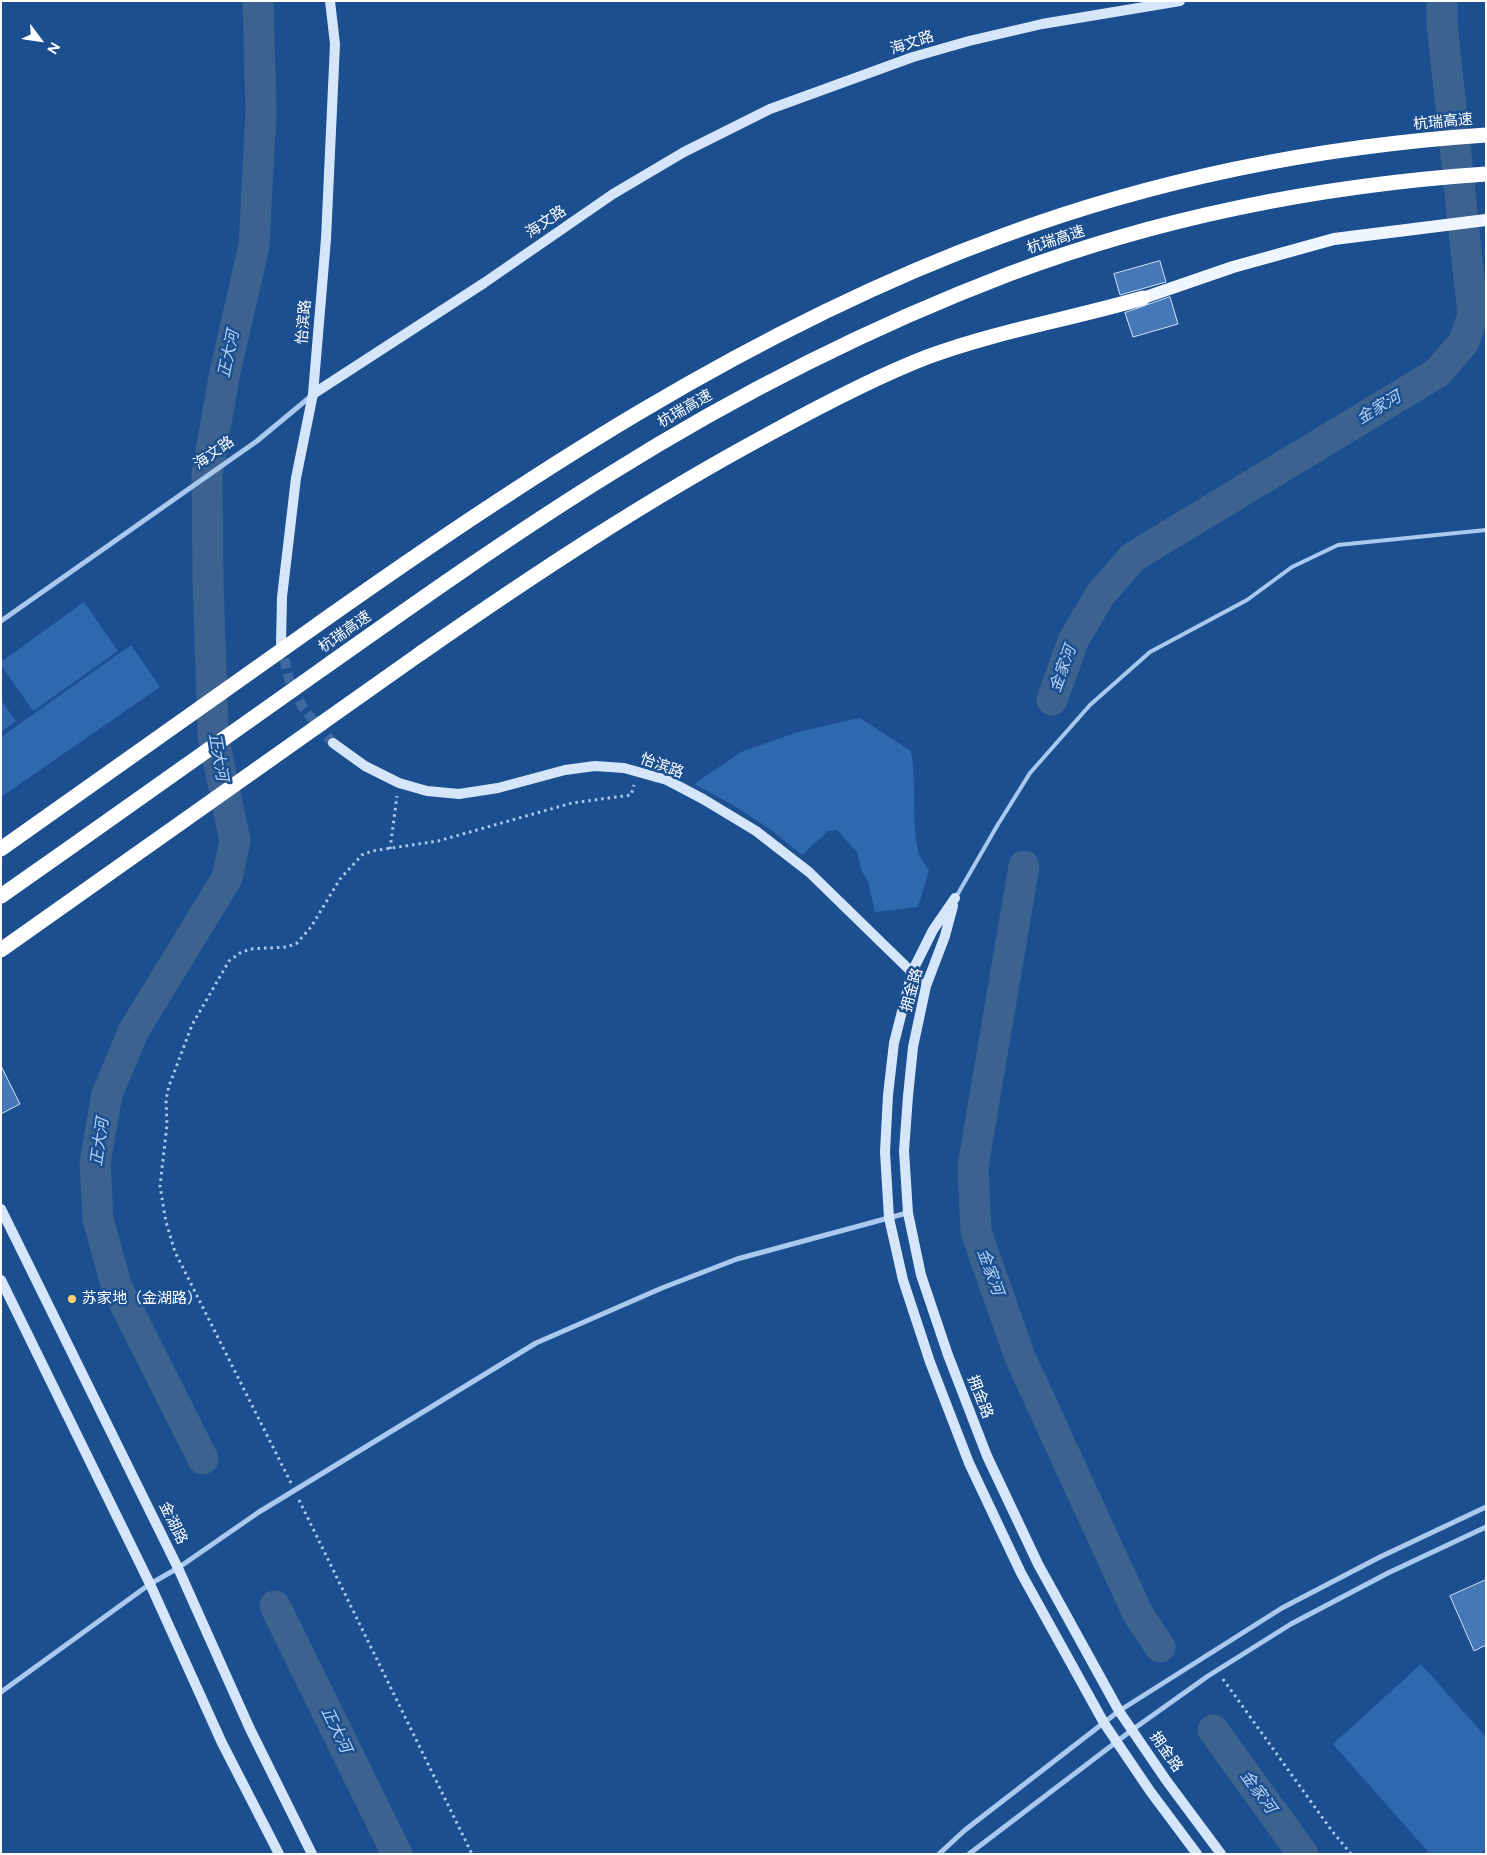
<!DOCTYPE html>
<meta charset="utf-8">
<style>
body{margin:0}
#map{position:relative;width:1487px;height:1855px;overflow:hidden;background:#1b4f8f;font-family:Figtree,sans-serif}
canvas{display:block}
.frame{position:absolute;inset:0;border:2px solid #fff;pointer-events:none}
.north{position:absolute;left:15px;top:15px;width:50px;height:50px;-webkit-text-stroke:4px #1b4f8f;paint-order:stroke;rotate:121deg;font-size:14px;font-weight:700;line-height:20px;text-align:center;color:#fff}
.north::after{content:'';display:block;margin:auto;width:18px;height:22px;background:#fff;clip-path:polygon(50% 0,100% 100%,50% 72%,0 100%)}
</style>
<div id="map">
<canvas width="1487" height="1855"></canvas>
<div class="frame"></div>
<div class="north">N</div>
</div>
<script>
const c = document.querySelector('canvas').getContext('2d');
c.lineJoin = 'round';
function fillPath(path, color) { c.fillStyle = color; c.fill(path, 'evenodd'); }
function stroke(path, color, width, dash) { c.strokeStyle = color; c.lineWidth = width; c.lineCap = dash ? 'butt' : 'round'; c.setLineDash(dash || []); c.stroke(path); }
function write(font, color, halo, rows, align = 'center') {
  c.font = font + ' Figtree,"Noto Sans SC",sans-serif'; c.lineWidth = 5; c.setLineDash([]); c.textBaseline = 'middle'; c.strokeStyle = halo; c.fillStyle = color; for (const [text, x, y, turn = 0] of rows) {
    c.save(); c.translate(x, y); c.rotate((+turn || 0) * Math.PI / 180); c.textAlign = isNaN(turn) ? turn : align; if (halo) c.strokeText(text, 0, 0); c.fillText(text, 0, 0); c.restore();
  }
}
fillPath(new Path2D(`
 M84,602l34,49 -85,60 -32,-46v-3z
 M131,645l29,42 -159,110v-60z
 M1,700l15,21 -15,11z
 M859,718c18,10 34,22 52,33 6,33 0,66 7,100 2,7 8,14 11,20l-11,36 -43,5 -7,-31 -6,-9 -5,-20 -20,-22 -9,1 -26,24 -32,-26 -37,-24 -39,-21 47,-32 57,-20z
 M1421,1664l65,73v112l-6,5h-50l-97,-110z`), '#2e69ad');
stroke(new Path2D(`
 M1052,700l21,-59 27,-46 33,-38 304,-184 27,-31 9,-27 -31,-292v-22
 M1024,866l-51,300 3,66 44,125 118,257 22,33
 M203,1459l-86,-171 -19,-69 -3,-56 12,-69 27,-64 93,-152 8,-37 -22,-106 -5,-156 -1,-105 18,-102 29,-126 7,-135 -3,-110
 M275,1606l122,248
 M1213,1730l90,124`), '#3c6290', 31);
const building = new Path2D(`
 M1160,261l6,21 -46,13 -6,-21z
 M1170,297l8,27 -45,13 -8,-24z
 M1,1066l19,38 -19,10z
 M1486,1580v65l-12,6 -24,-55z`);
fillPath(building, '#4478b7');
stroke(building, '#cfe3fa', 1);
stroke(new Path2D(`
 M281,644l9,40 14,25 29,34`), '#3d69a0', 10, [10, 5]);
stroke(new Path2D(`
 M390,849l7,-53
 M291,1483l-116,-231 -9,-30 -6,-36 7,-61 -1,-25 3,-14 23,-61 37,-64 11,-8 10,-4 37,-2 10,-4 14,-16 29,-48 22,-24 10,-4 66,-10 134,-38 59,-8 3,-10
 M299,1500l173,354
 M1223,1679l109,152 19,23`), '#a9c9ee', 3, [2.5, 4]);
stroke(new Path2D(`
 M956,897l41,-71 33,-53 60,-68 60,-53 97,-52 45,-33 46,-22 148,-15`), '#a9c9ee', 4);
stroke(new Path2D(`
 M1,621l256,-180 53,-44
 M1,1692l149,-108 28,-16 81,-56 277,-169 126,-55 75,-29 170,-46
 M939,1854l26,-24 154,-119 163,-103 98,-51 106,-50
 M969,1854l163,-124 76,-54 83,-52 97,-51 98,-46`), '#a9c9ee', 5);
stroke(new Path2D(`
 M313,394l171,-111 129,-89 71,-42 86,-43 143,-52 56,-16 73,-17 138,-23
 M281,643l1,-46 14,-119 17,-84 13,-155 9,-195 -5,-43
 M333,743l32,23 34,17 28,8 32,3 39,-6 67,-18 30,-4 29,2 43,12 36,19 53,32 53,41 117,114
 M955,898l-22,32 -21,42 -18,71 -6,52 -3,57 4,66 14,62 27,82 39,101 52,110 83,150 46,68 47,63
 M953,906l-8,30 -19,50 -13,61 -5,49 -4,55 4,62 13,62 27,80 39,101 51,108 81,147 47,69 55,74
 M1,1209l177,359 72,161 62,125
 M1,1280l149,304 72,159 57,111`), '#d6e6fa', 10);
stroke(new Path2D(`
 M1143,298l90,-31 101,-28 152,-19`), '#f0f6ff', 12);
stroke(new Path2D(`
 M421,653c112,-78 227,-154 348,-219 51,-28 104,-56 158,-77 70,-26 144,-38 216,-59`), '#fff', 15);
stroke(new Path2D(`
 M1,849c101,-71 201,-143 302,-214 219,-155 445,-306 699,-399 154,-57 320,-90 484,-101
 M1,896c106,-74 211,-149 317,-224 96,-68 192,-136 292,-198 126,-79 260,-147 399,-200 152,-57 315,-89 477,-100
 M1,950l420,-297`), '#fff', 15);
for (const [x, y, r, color] of [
 [72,1299,5,"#ffd166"]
]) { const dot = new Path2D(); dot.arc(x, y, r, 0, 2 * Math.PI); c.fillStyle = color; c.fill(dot); stroke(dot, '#1b4f8f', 2); }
write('15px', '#fff', '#1b4f8f', [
 ["海文路",912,43,-18],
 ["杭瑞高速",1443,122,-5],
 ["海文路",546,222,-34],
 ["杭瑞高速",1056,240,-18],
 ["怡滨路",304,322,-85],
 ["杭瑞高速",685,409,-30],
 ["海文路",214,453,-35],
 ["杭瑞高速",345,632,-35],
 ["怡滨路",662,766,20],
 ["拥金路",912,990,-75],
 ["拥金路",980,1397,69],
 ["金湖路",173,1523,64],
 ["拥金路",1166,1752,55]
]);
write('15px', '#fff', '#1b4f8f', [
 ["苏家地（金湖路）",82,1299]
], 'left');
write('italic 16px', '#b5d3f5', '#1b4f8f', [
 ["正大河",229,354,-78],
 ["金家河",1379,408,-31],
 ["金家河",1063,669,-70],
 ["正大河",218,757,80],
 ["正大河",100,1142,-82],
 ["金家河",990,1272,70],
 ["正大河",336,1730,64],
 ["金家河",1258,1792,54]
]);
</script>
